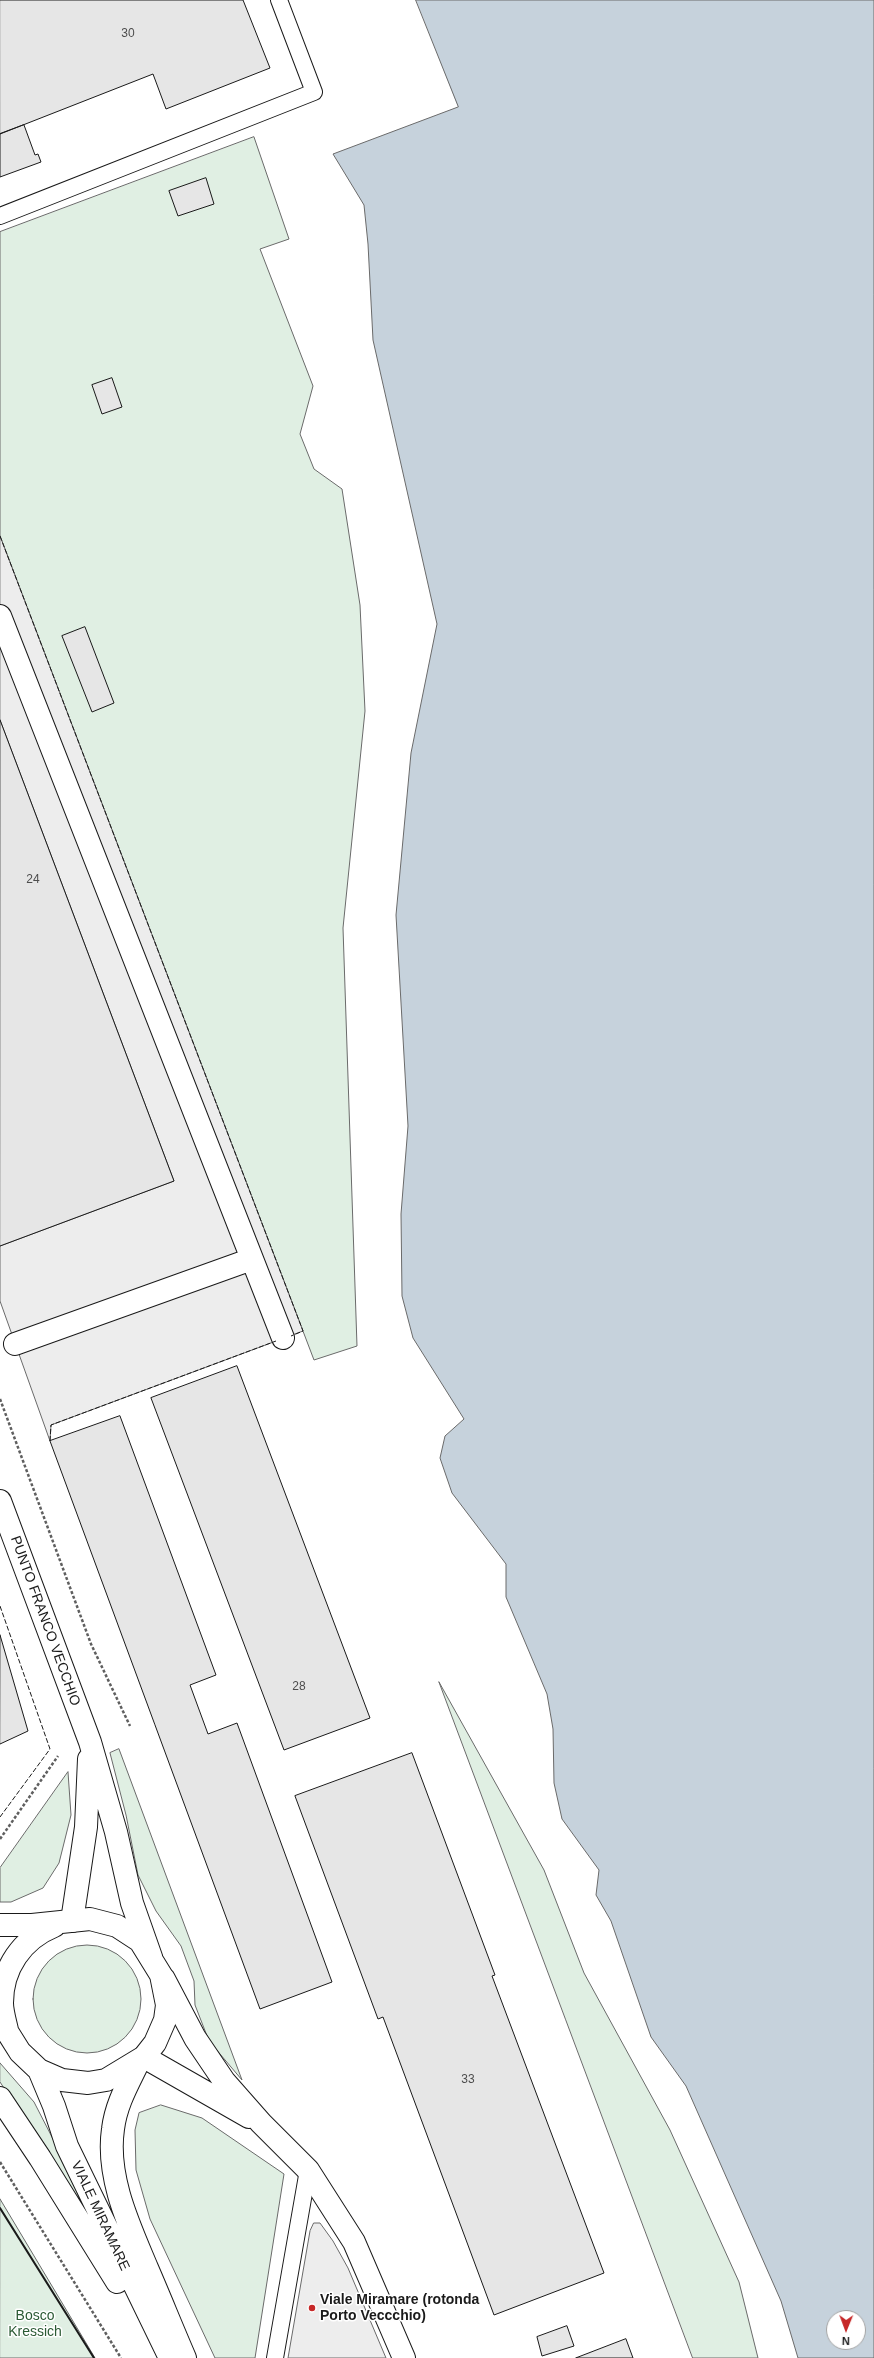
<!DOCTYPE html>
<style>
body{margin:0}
#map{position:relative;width:874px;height:2358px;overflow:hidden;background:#fff;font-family:Arial,sans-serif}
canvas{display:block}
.north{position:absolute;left:826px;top:2310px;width:40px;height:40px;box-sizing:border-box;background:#fff;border:1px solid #a3a3a3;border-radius:50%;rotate:181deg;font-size:11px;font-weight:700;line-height:16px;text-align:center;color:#1a1a1a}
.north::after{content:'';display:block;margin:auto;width:14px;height:18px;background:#c62828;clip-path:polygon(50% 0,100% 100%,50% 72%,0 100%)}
</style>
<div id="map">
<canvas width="874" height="2358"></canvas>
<div class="north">N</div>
</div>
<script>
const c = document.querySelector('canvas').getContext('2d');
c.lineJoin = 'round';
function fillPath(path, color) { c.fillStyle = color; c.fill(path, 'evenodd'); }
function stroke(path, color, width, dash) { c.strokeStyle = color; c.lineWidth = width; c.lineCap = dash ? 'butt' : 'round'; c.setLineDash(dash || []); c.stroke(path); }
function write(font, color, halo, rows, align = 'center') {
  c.font = font + ' Arial,sans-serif'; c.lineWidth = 3; c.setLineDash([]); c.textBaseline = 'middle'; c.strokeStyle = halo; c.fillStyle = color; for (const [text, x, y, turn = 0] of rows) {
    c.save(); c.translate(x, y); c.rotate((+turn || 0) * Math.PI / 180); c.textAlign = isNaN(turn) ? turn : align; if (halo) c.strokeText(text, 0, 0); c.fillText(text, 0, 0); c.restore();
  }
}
const green = new Path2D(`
 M254,137l35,102 -29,10 53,137 -13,48 14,35 28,20 18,116 5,106 -22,217 14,418 -43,14 -314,-824v-304z
 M439,1682l105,188 40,103 86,157 69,152 19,76h-65z
 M119,1749l123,331 -33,-39 -14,-36 -1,-24 -13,-35 -25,-35 -18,-36 -12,-60 -16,-62z
 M68,1772l3,43 -12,48 -16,25 -32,14h-11v-34z
 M33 1999a54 54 0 1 1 108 0a54 54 0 1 1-108 0Z
 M0,2063l34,39 78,152 -112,-172z
 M161,2105l41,13 82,56 -29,184h-40l-65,-139 -14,-49 -1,-40 4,-17z
 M0,2199l95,159h-95z`);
fillPath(green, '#e0efe3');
stroke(green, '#6a6a6a', 1);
const parking = new Path2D(`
 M0,536l303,795 -252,94 -1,16 -50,-140v-55l174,-65 -174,-461z
 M314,2223h6l13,18 15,27 38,90h-98l22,-127z`);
fillPath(parking, '#ededed');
stroke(parking, '#6a6a6a', 1);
const water = new Path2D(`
 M416,0h458v2358h-76l-17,-57 -95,-215 -35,-49 -40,-116 -15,-26 3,-25 -37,-51 -8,-36 -1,-54 -6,-35 -41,-97v-33l-54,-71 -12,-35 5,-22 19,-17 -51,-81 -11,-42 -1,-82 7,-88 -12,-211 15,-162 26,-129 -64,-284 -5,-96 -4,-39 -31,-51 125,-47zM834,2318h24v24h-24z`);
fillPath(water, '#c6d2dc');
stroke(water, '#6a6a6a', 1);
const building = new Path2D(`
 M0,0h243l27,68 -104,41 -13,-35 -153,60z
 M24,125l11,30 3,-1 3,8 -41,15v-43z
 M206,178l8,26 -36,12 -9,-25z
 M112,378l10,29 -20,7 -10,-29z
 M85,627l29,76 -22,9 -30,-76z
 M0,720l174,461 -174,65z
 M237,1366l133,352 -86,32 -133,-352z
 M120,1416l96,259 -26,10 18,49 29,-11 95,259 -72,27 -210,-568z
 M0,1635l28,96 -28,13z
 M412,1753l83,222 -3,1 112,297 -110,42 -111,-298 -5,2 -83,-223z
 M567,2326l7,20 -32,10 -5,-19z
 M626,2339l7,19h-57z`);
fillPath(building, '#e6e6e6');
stroke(building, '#1a1a1a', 1);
const service = new Path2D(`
 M0,216l314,-124 -35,-92
 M275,2358l33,-188`);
const pedestrian = new Path2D(`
 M0,616l283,722
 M15,1344l237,-85`);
const minor = new Path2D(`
 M0,1501l90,241 26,90 16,71 19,54
 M72,1921l14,-94 3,-68
 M164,1979l31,59 29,43 37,42 47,47 46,72 50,116
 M144,2057l105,60`);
const primary = new Path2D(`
 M0,1925h32l58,-6 27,7 23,15 21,34 6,30 -2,15 -10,23 -11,14 -38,23 -18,3 -26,-3 -23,-10 -19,-18 -20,-32
 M7,2030c-2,-9 -5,-19 -5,-27 0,-35 20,-64 52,-77
 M139,2061c-11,23 -23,43 -26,68 -7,48 16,96 34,139 13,30 25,60 38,90
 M39,2070l15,36 13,40 103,212
 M0,2098l40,60 77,124`);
stroke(service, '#1a1a1a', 18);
stroke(pedestrian, '#1a1a1a', 24);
stroke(minor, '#1a1a1a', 24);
stroke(primary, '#1a1a1a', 24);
stroke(new Path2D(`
 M0,1399l91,245 39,82
 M0,1839l58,-83
 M0,2162l121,196`), '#5f5f5f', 2.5, [3, 2]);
stroke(service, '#fff', 16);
stroke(pedestrian, '#fff', 22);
stroke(minor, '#fff', 22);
stroke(primary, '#fff', 22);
stroke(new Path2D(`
 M0,536l303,795 -12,5
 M50,1441l1,-16 225,-84
 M0,1606l50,143 -50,68`), '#1a1a1a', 1, [5, 2]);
stroke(new Path2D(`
 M0,2208l94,150`), '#1a1a1a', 2);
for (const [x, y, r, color] of [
 [312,2308,4,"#c62828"]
]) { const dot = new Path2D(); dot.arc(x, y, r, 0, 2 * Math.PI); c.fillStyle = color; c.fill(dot); stroke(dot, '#fff', 1.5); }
write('12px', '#4d4d4d', null, [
 ["30",128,34],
 ["24",33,880],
 ["28",299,1687],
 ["33",468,2080]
]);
write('14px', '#1a1a1a', '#fff', [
 ["PUNTO FRANCO VECCHIO",45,1621,70],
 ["VIALE MIRAMARE",100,2216,65]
]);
write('bold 14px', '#1a1a1a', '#fff', [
 ["Viale Miramare (rotonda",320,2300],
 ["Porto Veccchio)",320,2316]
], 'left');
write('14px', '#2b5a34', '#fff', [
 ["Bosco",35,2316],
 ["Kressich",35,2332]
]);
</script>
